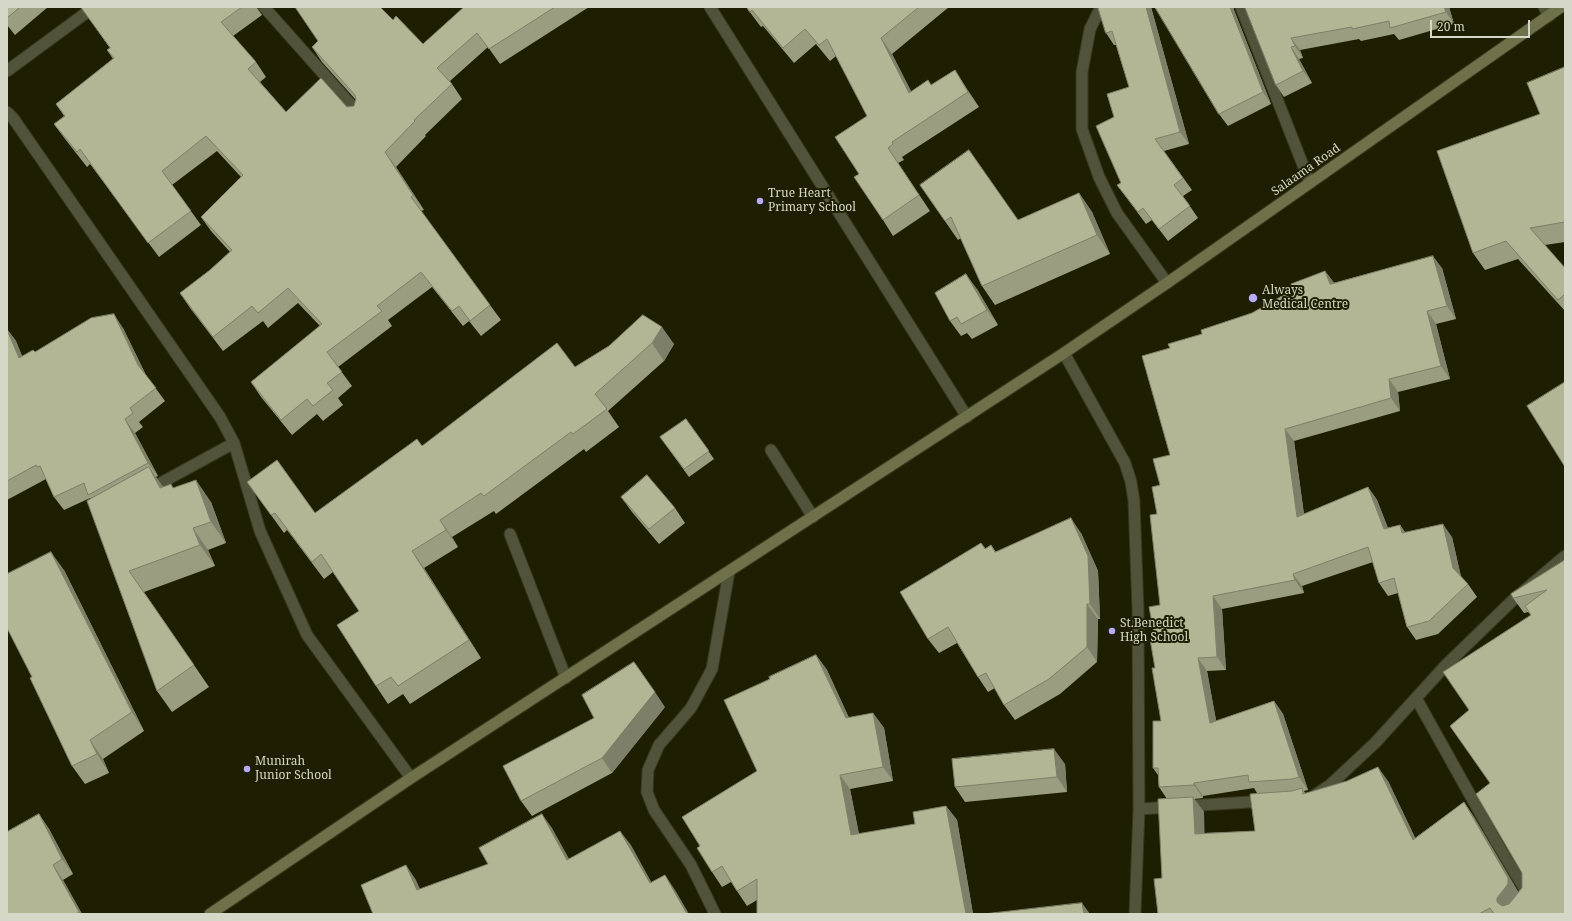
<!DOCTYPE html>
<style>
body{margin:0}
#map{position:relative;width:1572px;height:921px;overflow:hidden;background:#1e1f02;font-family:"Noto Serif",serif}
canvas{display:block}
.frame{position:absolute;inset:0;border:8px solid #d6d8c7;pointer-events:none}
.scale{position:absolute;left:1430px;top:20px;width:100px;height:18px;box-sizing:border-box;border:2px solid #d6d8c7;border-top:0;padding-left:5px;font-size:12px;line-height:14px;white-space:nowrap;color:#d6d8c7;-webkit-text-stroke:3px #1e1f02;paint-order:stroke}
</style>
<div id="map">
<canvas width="1572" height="921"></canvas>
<div class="frame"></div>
<div class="scale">20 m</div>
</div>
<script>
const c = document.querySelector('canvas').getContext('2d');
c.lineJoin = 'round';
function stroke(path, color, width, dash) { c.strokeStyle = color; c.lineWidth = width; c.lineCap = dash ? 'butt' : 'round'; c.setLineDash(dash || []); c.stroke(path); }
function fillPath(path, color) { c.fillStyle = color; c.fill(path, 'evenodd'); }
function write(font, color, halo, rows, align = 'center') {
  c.font = font + ' "Noto Serif",serif'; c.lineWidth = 4; c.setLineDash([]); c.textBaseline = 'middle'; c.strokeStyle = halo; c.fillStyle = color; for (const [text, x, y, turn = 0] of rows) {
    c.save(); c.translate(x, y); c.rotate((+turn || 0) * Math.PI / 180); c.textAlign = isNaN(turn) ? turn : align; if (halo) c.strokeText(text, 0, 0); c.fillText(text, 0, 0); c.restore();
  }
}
const service = new Path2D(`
 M771,450l42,67
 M510,534l56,144`);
const minor = new Path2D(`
 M264,7l96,108
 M710,7l257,410
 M1101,7l-11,22 -8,43v57l17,48 18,36 50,70
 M1241,7l69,176
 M1544,7l5,9
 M7,71l87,-64
 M7,112l6,6 207,299 14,26 26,88 47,104 104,143
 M1064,353l61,110 6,19 3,19 4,109 1,199 -4,105
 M148,490l86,-47
 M1416,698l82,147 28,46 -1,11 -11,12
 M1315,795l15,-10 45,-42 71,-78 67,-65 52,-44
 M1139,809l126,-8
 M715,914l-24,-49 -37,-55 -7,-18 1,-22 11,-25 32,-37 21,-39 17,-97`);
const secondary = new Path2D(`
 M210,914l201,-136 653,-425 103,-70 394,-276`);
stroke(service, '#38391e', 13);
stroke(minor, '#38391e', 13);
stroke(secondary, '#38391e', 13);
stroke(service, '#51533a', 11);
stroke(minor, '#51533a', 11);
stroke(secondary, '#6e7149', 11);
fillPath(new Path2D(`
 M7,7h41l-33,28 -8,-10z
 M81,7h176v1l5,7 -29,21 23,26 10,15 -6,5 26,30 68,-6 2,-6 -34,-38 -10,-15 81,-27 30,24 41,-37h125l-89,57 -12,-17 -38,34 12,18 -37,36 1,1 -30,31 28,43 -3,1 80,109 -20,16 -12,-15 -6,5 -31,-39 -44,33 4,6 -54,41 14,19 -14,12 5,7 -20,16 -6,-7 -25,21 -31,-38 -10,-15 69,-56 -22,-23 -30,25 -5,-7 -40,30 -33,-43 -10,-15 30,-23 20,-18 -19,-21 -10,-14 40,-40 -24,-26 -45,34 29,40 -42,32 -69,-93 -3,3 -22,-28 -11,-15 10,-8 -8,-12 57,-45 -6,-9 3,-2z
 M746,7h203l-57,47 19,38 20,-7 24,-15 10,16 14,21 -77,50 2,3 -6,3 32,48 -37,25 -10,-16 -24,-46 8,-58 -31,-60 -6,5 -14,-17 -22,19 -31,-37 -2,1z
 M1098,7h53l38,137 -25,7 28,39 -9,6 15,22 -30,23 -16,-21 -6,4 -29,-39 4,-2 -7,-66 15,-30 -13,-42h-2l-8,-12z
 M1245,7h204l5,17 -55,16 -5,-6 -33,7 -2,-2 -59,11 3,8 -4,1 13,24 -28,14 -8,-12z
 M1234,10l37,94 -43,22 -9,-12z
 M1565,67v175l-20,3 20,23v43l-47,-52 -33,11 -12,-17 67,-139z
 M920,185l98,35 61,-27 13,19 18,42 -115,51 -13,-19 -21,-48 -3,2z
 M1442,268l14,51 -20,5 14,55 -52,13 2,19 -106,30 10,73 64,-27 9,13 11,28 12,-3 5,7 47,5 9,40 7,7 9,13 -39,37 -22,6 -9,-13 -9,-34 -10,3 -9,-13 -6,-21 -71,24 2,7 -82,16 4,61 -19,1 9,50 58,-20 9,13 25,76 -4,1 1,2 83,-12 27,57 49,-36 10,15 44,75 4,-4v-15l-32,-90 -21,-73 62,-95 -3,-3 -4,1 -11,-15 52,-38v354h-407l4,-36 5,-79 -8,-12 -1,-12 -5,-7 8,-47 -6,-53v-30l5,-33 -3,-91 3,-29 10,-30v-107l32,-14 50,-21 73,-42 9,12zM1254,788l3,5 -2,38 -51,2v-21l-10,-13 9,-1v-2z
 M977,289l21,36 -26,14 -5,-6 -6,3 -11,-15z
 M643,315l31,29 -10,17 -56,50 11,16 -33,25 -2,-3 -88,65 -2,-3 -42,26 6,10 -34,21 57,90 -71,46 -7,-10 -15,10 -12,-18 -17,-75 -26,-39 -9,7 -37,-49 -3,3 -37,-51 68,31 107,-67 153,-79 34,-21z
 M123,328l23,47 19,26 -26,21 4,5 -8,6 23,43 -2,1 7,10 11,1 37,14 15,41 -18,7 7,16 -71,26 65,95 -37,25 -15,-21 -67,-193 -26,12 -10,-13 -7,-16 -1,-2 -39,21v-171l9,12 6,16 13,-5z
 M686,419l28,40 -25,18 -29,-40z
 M621,497l54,11 10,15 -26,21 -27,-32z
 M1081,533l17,38 2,48h-2l-1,43 -37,32 -45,26 -11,-15 -9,-17 -7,4 -10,-15 -21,-34 -18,10 -11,-14 53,-96 5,6 5,-4 5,7z
 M64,570l80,161 -41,28 6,14 -24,11 -13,-18 -40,-89z
 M816,655l11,15 22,48 24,-5 11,15 9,53 -43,8 9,45 56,-10 31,-18 11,14 16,94h-216v-14l-10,6 -16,-24 -9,5 -10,-15 -12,-26 57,-75 13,-92z
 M665,707l-53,66 -80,43 -11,-15z
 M1065,764l2,28 -102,10 -10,-15z
 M39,814l10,15 24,45 -10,6 19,34h-75z`), '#9a9d7f');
fillPath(new Path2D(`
 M1146,7h5l38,137 -9,-12z
 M1230,7h4v3l37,94 -8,-12z
 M1444,7h5l5,17 -8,-12z
 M881,38l11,16 28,54 -11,-15z
 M1291,38l9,12 3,8 -8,-12z
 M1291,47l8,12 13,24 -9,-12z
 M955,70l10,16 14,21 -11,-15z
 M888,148l42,63 -11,-16z
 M385,152l11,15 28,43 -11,-15z
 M1079,193l13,19 18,42 -13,-19z
 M1433,256l9,12 14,51 -9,-13z
 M1325,271l10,13h-5z
 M966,274l11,15 21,36 -11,-15z
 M1427,311l9,13 14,55 -9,-13z
 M114,314l9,14 24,50 -9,-13z
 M662,327l12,17 -10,17 -12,-18z
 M7,329l9,12 13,31 -10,-14z
 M1389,379l9,13 2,19 -9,-13z
 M125,419l10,14 23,43 -10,-13z
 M1285,429l9,12 12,89 -9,-13z
 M149,467l15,22 -4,-1z
 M196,480l15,22 15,41 -15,-21z
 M1368,487l9,13 16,42 -9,-13z
 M1071,518l10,15 17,38 2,48 -10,-15z
 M440,520l12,17 6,10 -12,-17z
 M1443,524l9,13 10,44 -9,-13z
 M1400,525l9,13 -7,-5z
 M193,528l15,22 7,16 -15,-21z
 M412,551l12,17 57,90 -12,-18z
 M51,552l13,18 80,161 -12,-19z
 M1293,574l9,12 2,7 -9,-13z
 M1213,596l9,13 4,61 -9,-13z
 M1087,604l11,15 -1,43 -10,-15z
 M816,655l11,15 29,63 -10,-15z
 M1198,658l9,13 12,65 -9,-13z
 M655,692l10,15 -53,66 -10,-15z
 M1274,701l9,13 25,76 -9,-13z
 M873,713l11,15 9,53 -10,-14z
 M90,740l13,19 6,14 -12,-19z
 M1054,749l11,15 2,28 -10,-15z
 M1378,767l10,14 35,73 -10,-14z
 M840,775l10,14 12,61 -11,-15z
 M1194,783l9,13v2l-9,-13z
 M1193,797l11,15 1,37 -10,-15z
 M1464,802l10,15 45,76 -12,20 -10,-11z
 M946,806l11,14 16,94h-7z
 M39,814l10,15 24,45 -11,-15z
 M542,814l10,14 26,47 -11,-15z
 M620,831l11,14 29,53 -10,-15z
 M53,865l10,15 19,34h-2l-1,-2z
 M406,865l10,15 11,25 -10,-15z
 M665,875l10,15 14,24h-2z
 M1082,903l8,11h-6z`), '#7d7f68');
const building = new Path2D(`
 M7,7h13l-13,11z
 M81,7h161l-21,15 35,40 -8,7 38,43 35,-34 26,29 7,-1 2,-7 -1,-4 -43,-48 6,-6 -23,-34h85l13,13 3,-4 27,28 41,-37h91l-66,42 -12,-16 -40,35 15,16 -38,36 1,1 -30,31 28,43 -2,2 79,108 -20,16 -11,-15 -7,5 -31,-39 -44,34 5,5 -55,41 15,20 -15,11 6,7 -20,16 -6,-7 -26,21 -30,-38 71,-58 -34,-36 -30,25 -6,-7 -39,31 -33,-44 30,-23 22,-20 -31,-33 42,-42 -37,-39 -44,35 29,40 -43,32 -68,-94 -3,3 -23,-28 11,-8 -9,-12 58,-46 -7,-8 3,-2z
 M747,7h172l-38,31 28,55 19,-13 3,5 24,-15 13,22 -76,50 1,2 -5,4 31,47 -36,25 -29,-43 5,-3 -24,-37 32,-21 -40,-77 -8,6 -14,-16 -22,19 -31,-38 -2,2z
 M1098,7h48l34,125 -25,7 28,39 -9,7 16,21 -31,23 -16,-21 -5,4 -21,-27 4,-2 -25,-57 18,-9 -7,-23 22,-7 -17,-56 -6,2z
 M1155,7h75l33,85 -44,22z
 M1245,7h199l2,5 -56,16 -1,-7 -37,8v-2l-61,11 4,8 -4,1 12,24 -27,14z
 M1565,67v155l-35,6 35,40v26l-7,6 -52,-59 -33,12 -36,-102 103,-37 -13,-31z
 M969,150l49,70 61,-27 18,42 -115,51 -31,-69 -6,4 -25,-36z
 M1433,256l14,50 -20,5 14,55 -52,13 2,19 -106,31 12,88 71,-30 16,42 16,-4 2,8 41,-9 10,44 15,16 -39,37 -22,6 -13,-49 -15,5 -11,-36 -75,27 2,6 -82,16 4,61 -19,1 12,65 64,-22 25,76 -7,2 -43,3 -1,-7 -54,8v2l-35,2 -1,-19h-5v-47h8l-9,-53h3l-5,-29 5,-1 -6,-31 11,-2 -10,-90 7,-1 -5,-27 8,-2 -7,-26 17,-4 -28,-99 28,-8 -2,-4 34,-10 -1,-4 51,-17 41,-23 -2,-6 34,-13 5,13z
 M966,274l21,36 -26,14 -4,-7 -7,4 -15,-28z
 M114,314l24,51 18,23 -26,20 3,5 -8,6 23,44 -60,32 -4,-12 -30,14 -14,-31 -3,1 -1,-2 -29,16v-151l12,28 14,-8 2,2 56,-34z
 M643,315l19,12 -10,16 -57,51 12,15 -34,25 -2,-2 -87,64 -3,-3 -41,27 6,10 -34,21 57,89 -71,46 -7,-9 -15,9 -39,-61 22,-14 -38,-57 -9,8 -37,-49 -4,2 -24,-33 30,-22 38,53 102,-74 5,7 135,-103 18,24 34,-21z
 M1565,382v85l-38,-61z
 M686,419l23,32 -25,18 -24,-32z
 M149,467l11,21 11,-4 2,4 23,-8 15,42 -18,6 7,17 -71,26 65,94 -37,26 -70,-190z
 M647,475l28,33 -26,21 -28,-32z
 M1071,518l17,38 2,48h-3v43l-38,32 -45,26 -18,-32 -8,4 -30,-50 -20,12 -28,-47 81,-49 4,6 6,-4 4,7z
 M51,552l81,160 -42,28 7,14 -25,12 -42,-88 2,-1 -25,-49v-54z
 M1565,560v354h-71l-4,-6 -11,6h-321l-4,-35 8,-1 -4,-79 35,-2 2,37 60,-3 -5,-37 42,-3 10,-3 1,6 44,-13 31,-14 35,73 51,-38 44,76v6l-11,14v4l5,4 7,-2 13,-16v-15l-46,-79 14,-11 -40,-57 19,-16 -26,-38 88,-57 -6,-9 22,-16 -34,8 -2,-4z
 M816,655l30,63 27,-5 10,54 -43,8 11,60 64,-11 -2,-12 33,-6 20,108h-209v-35l-20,12 -15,-25 -10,6 -15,-24 3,-2 -18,-29 75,-46 -33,-71 46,-21 -1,-2z
 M634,662l21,30 -53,66 -81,43 -18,-35 91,-48 -12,-23z
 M1054,749l3,28 -102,10 -3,-28z
 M39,814l23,45 -9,6 26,47 -3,2h-69v-82z
 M542,814l25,46 53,-29 30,52 15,-8 22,39h-314l-12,-29 45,-20 11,25 71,-26 -9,-16z
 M1082,903l2,11h-100z`);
fillPath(building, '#b3b694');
stroke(building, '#7d7f68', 1);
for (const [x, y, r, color] of [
 [760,201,4,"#b8abf7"],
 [1253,298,5,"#b8abf7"],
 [1112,631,4,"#b8abf7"],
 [247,769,4,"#b8abf7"]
]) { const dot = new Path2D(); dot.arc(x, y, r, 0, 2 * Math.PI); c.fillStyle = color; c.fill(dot); stroke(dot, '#1e1f02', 1.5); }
write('12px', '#d6d8c7', '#1e1f02', [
 ["Salaama Road",1306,170,-35]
]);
write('12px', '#d6d8c7', '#1e1f02', [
 ["True Heart",768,194],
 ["Primary School",768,208],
 ["Always",1262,291],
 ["Medical Centre",1262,305],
 ["St.Benedict",1120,624],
 ["High School",1120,638],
 ["Munirah",255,762],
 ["Junior School",255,776]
], 'left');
</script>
